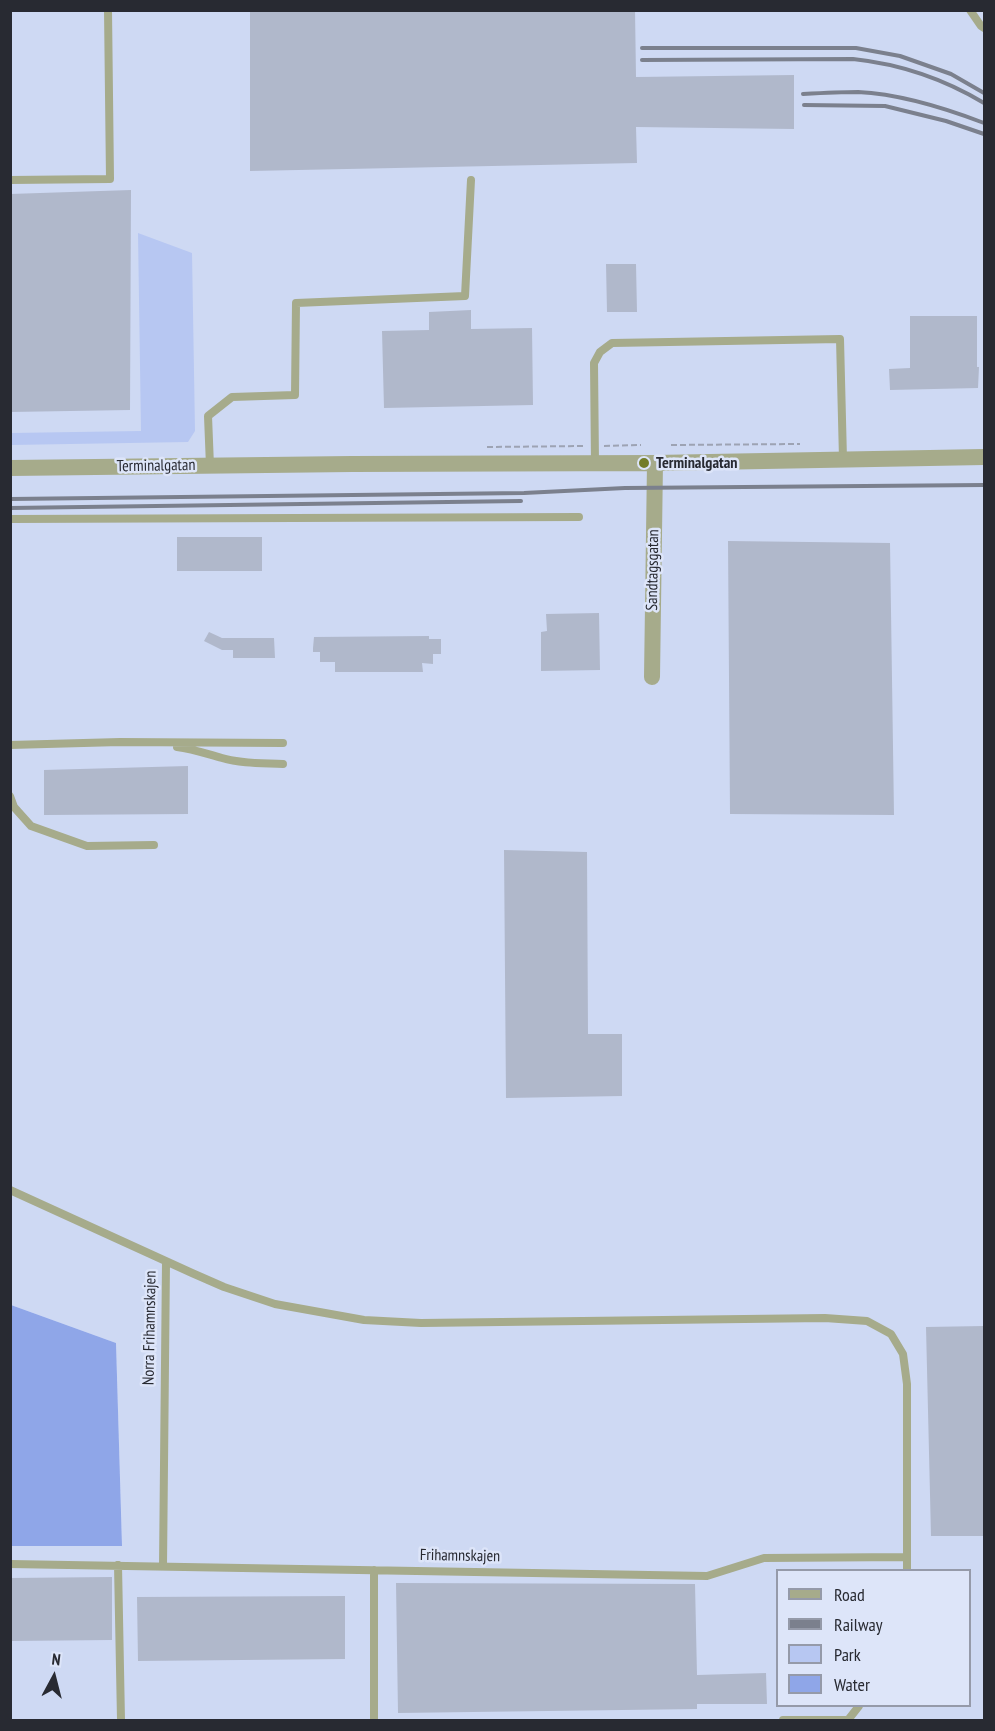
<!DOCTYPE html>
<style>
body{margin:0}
#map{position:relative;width:995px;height:1731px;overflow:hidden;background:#dde5f9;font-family:"PT Sans Narrow",sans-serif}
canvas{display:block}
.frame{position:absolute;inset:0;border:12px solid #282a32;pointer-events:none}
.legend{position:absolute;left:776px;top:1569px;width:195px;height:138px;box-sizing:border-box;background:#dde5f9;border:2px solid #959aa9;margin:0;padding:8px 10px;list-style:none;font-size:18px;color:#282a32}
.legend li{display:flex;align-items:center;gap:12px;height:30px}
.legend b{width:30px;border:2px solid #959aa9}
.north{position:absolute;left:24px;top:1647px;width:60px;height:60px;-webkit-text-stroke:4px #dde5f9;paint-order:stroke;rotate:7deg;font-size:16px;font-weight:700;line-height:24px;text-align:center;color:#282a32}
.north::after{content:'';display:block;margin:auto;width:21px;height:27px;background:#282a32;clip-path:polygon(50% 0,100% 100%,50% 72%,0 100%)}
</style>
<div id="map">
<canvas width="995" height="1731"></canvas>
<div class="frame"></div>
<ul class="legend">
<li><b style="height:8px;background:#a6ab8b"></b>Road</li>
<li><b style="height:8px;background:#7b808d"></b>Railway</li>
<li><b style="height:16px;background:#b7c7f2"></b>Park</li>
<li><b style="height:16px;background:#8fa6e8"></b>Water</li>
</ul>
<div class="north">N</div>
</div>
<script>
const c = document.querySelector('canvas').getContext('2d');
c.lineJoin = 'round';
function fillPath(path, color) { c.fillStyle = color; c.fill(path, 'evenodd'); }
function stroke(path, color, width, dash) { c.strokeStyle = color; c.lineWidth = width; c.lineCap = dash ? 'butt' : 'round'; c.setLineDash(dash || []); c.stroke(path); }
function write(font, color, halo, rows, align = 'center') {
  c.font = font + ' "PT Sans Narrow",sans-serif'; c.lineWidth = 5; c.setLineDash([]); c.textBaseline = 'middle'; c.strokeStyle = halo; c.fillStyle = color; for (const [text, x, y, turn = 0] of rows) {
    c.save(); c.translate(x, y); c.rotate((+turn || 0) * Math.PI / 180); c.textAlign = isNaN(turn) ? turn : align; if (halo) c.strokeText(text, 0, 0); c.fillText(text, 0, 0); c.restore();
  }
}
fillPath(new Path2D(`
 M11,11h973v1709h-973l-1,-174 112,-1 -6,-202 -105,-38zM778,1570h192v136h-192z`), '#ced9f3');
fillPath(new Path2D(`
 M138,233l54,20 3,178 -7,11 -177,3v-12l130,-2z`), '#b7c7f2');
fillPath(new Path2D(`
 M11,1305l105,38 6,203h-111z`), '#8fa6e8');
fillPath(new Path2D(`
 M250,10h385l1,67 158,-2v54l-158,-2 1,36 -387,8z
 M131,190l-1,220 -120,2v-218z
 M606,264h30l1,48h-30z
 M471,310v19l61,-1 1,77 -149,3 -2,-77 47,-1v-18z
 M910,316h67v51h2l-1,21 -88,2 -1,-21 21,-1z
 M177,537h85v34h-85z
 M728,541l162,2 4,272 -164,-1z
 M599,613l1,57 -59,1v-39l6,-1 -1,-17z
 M209,632l13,6h52l1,20h-42v-8h-11l-18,-9z
 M429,636v3h12v15h-8v10l-11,-1 1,9h-88v-10h-15v-10h-7v-4l1,-11z
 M188,766v48l-144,1v-45z
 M504,850l83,2 1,182h34v62l-116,2z
 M984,1326v210h-53l-5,-209z
 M112,1577v63l-102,1v-63z
 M396,1583l299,1 2,91 69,-2 1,31h-70v5l-299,4z
 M345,1596v63l-207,2 -1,-64z`), '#b0b8cb');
stroke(new Path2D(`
 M671,445l129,-1
 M604,446l37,-1
 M487,447l97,-1`), '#9da3b3', 2, [6, 3]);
stroke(new Path2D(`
 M970,10l11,16 3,2
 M10,180l100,-1 -2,-169
 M595,463l-1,-100 6,-11 12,-9 228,-4 3,120
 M210,466l-2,-50 24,-19 63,-2 1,-92 169,-7 6,-116
 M10,519l569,-2
 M10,745l110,-3 163,1
 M177,747c16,2 30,7 45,11 20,6 41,5 61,6
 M10,796l4,11 17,19 56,20 67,-1
 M10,1190l182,83 32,14 51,17 89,16 57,3 404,-5 42,3 24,13 12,20 4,30v186
 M10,1564l697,12 57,-18 143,-1
 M118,1565l3,155
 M163,1566l3,-304
 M374,1570v150
 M783,1720h65
 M848,1720l11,-14`), '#a6ab8b', 8);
stroke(new Path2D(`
 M10,468l342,-4 303,-1 329,-6
 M652,677l3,-214`), '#a6ab8b', 16);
stroke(new Path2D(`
 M642,48h214l44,8 51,18 33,19
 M642,60l211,-1c47,5 91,20 131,44
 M803,94c18,-1 37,-2 55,-2 43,2 87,16 126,31
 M804,105l81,1 61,15 38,13
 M10,499l514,-6 101,-5 359,-3
 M10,508l511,-7`), '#7b808d', 4);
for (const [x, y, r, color] of [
 [644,463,6,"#747d28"]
]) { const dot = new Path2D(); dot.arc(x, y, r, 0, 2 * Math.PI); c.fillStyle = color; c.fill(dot); stroke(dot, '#dde5f9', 2); }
write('bold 16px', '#282a32', '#dde5f9', [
 ["Terminalgatan",656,463]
], 'left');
write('16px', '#282a32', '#dde5f9', [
 ["Terminalgatan",156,466,-1],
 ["Sandtagsgatan",653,570,-89],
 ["Norra Frihamnskajen",150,1328,-89],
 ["Frihamnskajen",460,1556,1]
]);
</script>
